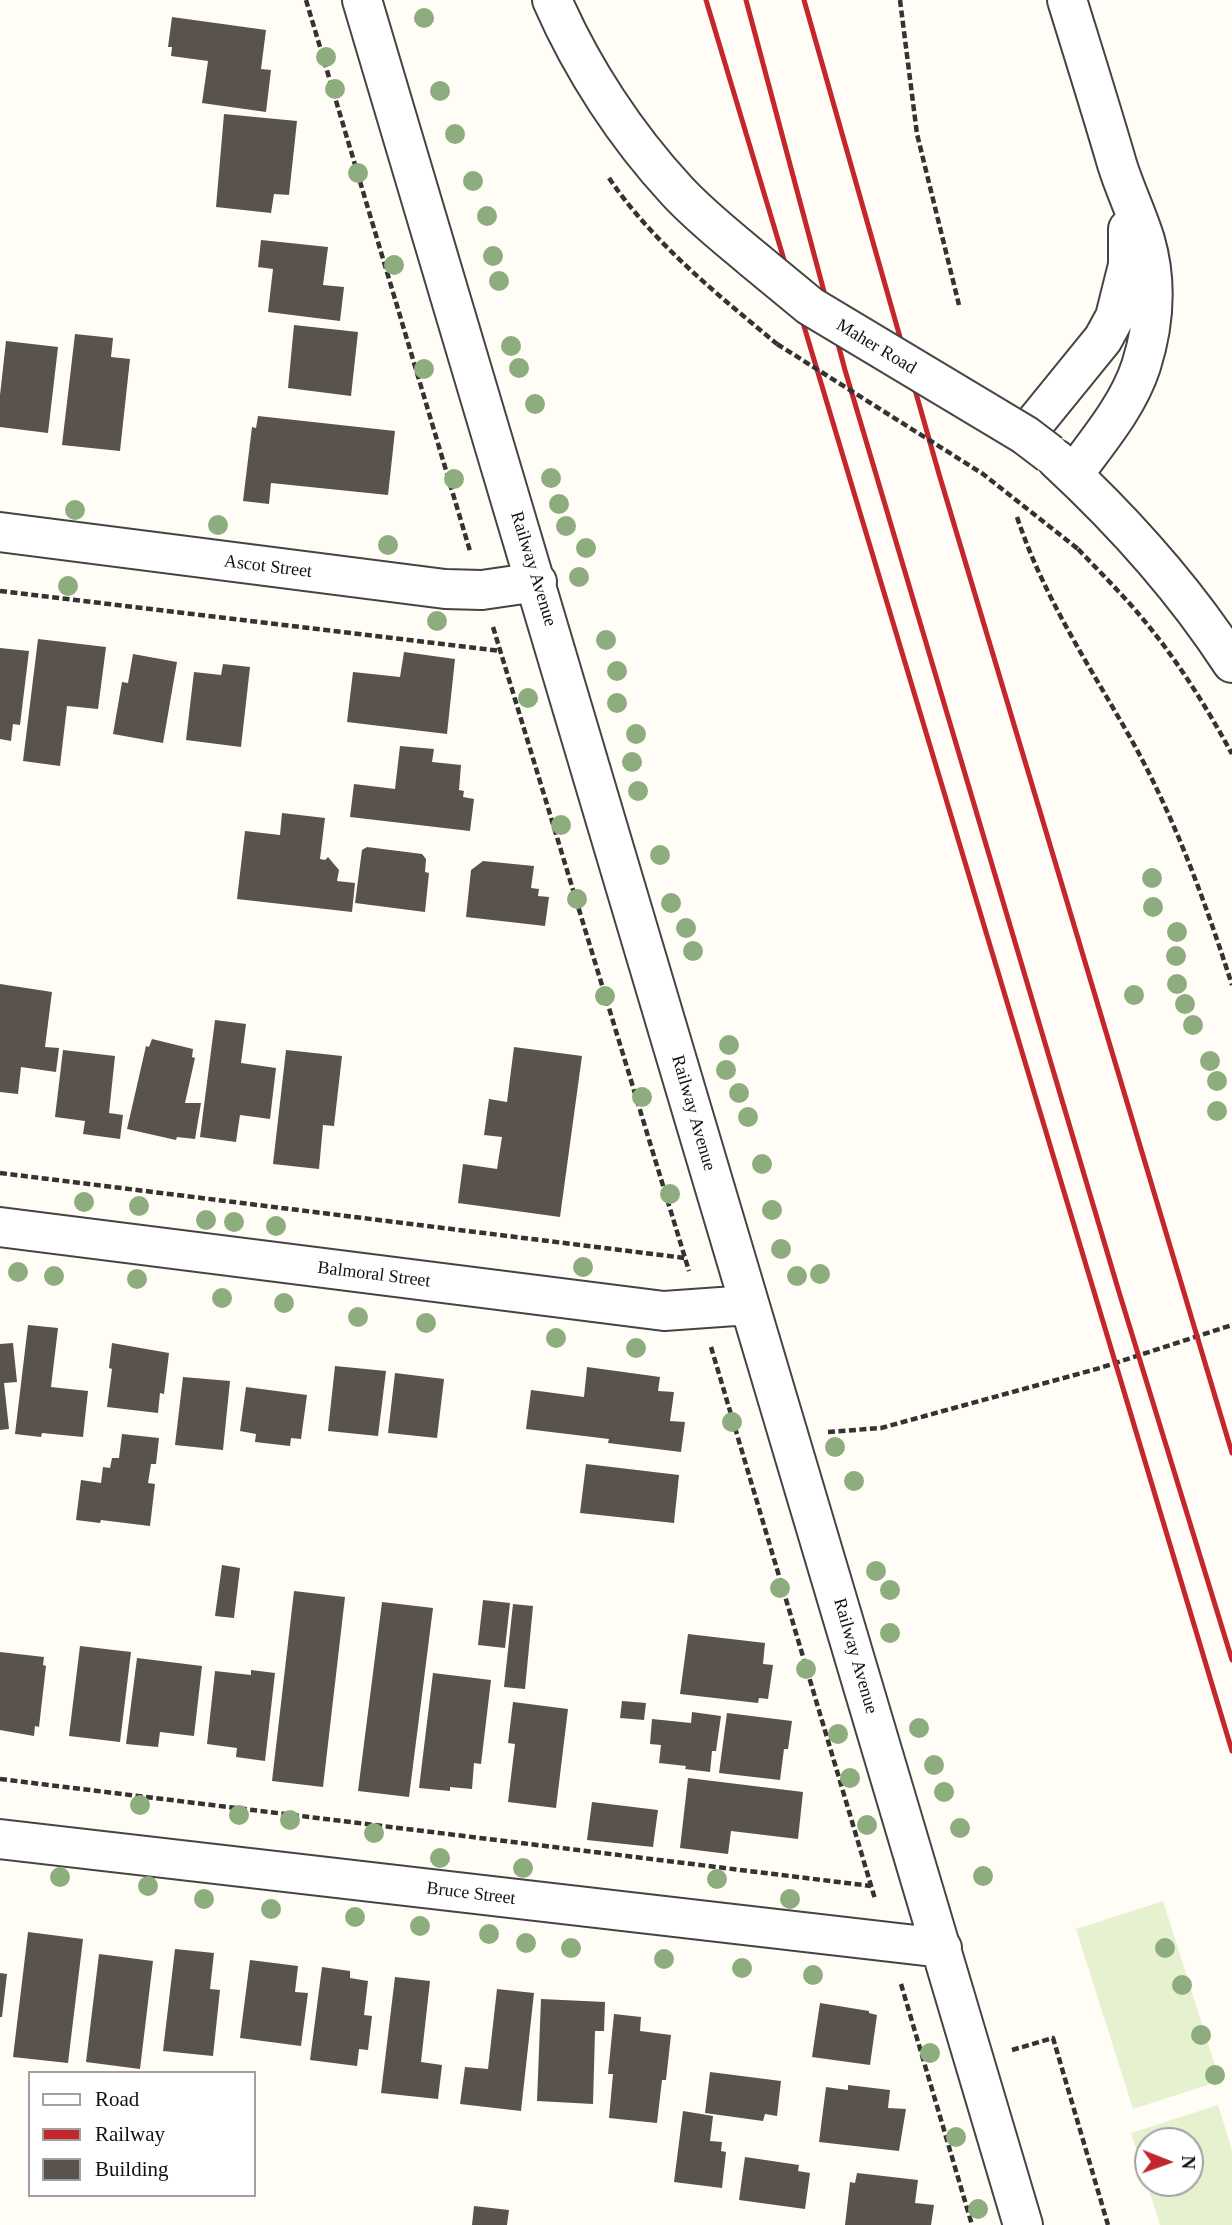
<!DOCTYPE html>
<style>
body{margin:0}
#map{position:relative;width:1232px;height:2225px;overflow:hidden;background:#fffdf5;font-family:"Times New Roman",serif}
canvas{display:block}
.legend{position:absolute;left:28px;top:2071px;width:228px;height:126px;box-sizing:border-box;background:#fff;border:2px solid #a0a0a0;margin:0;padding:9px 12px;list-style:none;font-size:21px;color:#111}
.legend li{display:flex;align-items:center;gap:14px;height:35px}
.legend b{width:35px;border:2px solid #a0a0a0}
.north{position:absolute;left:1134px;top:2127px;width:70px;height:70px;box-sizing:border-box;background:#fff;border:2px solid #a0a0a0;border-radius:50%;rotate:91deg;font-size:19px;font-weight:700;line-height:28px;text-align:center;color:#111}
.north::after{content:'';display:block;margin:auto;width:24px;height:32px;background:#c4262e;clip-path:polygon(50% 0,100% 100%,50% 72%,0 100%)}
</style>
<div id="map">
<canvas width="1232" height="2225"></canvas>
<ul class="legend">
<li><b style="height:9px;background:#fff"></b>Road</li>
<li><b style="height:9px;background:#c4262e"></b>Railway</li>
<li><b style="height:19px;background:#5a524d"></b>Building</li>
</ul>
<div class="north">N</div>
</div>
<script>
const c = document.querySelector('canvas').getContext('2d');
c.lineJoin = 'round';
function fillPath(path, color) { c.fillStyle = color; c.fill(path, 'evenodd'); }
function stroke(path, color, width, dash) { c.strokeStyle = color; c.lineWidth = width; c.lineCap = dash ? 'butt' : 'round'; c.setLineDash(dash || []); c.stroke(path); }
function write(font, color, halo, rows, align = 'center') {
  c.font = font + ' "Times New Roman",serif'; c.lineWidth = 7; c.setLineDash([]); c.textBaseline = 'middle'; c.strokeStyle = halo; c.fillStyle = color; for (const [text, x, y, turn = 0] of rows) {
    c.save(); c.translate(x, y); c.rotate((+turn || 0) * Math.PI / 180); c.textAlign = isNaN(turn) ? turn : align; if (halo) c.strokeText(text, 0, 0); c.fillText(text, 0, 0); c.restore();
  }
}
fillPath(new Path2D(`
 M1163,1901l57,180 -87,28 -57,-180z
 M1218,2105l14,45v75h-72l-29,-92zM1148,2141h42v42h-42z`), '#e6f2cf');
fillPath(new Path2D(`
 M172,17l94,13 -5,39 10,1 -5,42 -64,-9 6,-42 -37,-5 1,-9h-4z
 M224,114l73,7 -8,74 -15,-1 -3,19 -55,-6z
 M261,240l67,7 -5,38 21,2 -4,34 -72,-9 5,-43 -15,-2z
 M294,325l64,7 -7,64 -63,-8z
 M75,334l38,4 -2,19 19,2 -10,92 -58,-6z
 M6,341l52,6 -10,86 -48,-6v-32z
 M258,416l137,15 -7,64 -117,-12 -2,21 -26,-3 9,-74 4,1z
 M38,639l68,8 -8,62 -31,-3 -7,60 -37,-5z
 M0,648l29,3 -9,74 -7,-1 -2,17 -11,-2z
 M404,652l51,7 -8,75 -100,-12 6,-50 47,5z
 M133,654l44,8 -14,81 -50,-9 9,-52 6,1z
 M223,664l27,3 -9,80 -55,-7 8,-68 27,3z
 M400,746l34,3 -2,13 29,3 -2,25 5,1 -1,6 11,2 -4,32 -120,-14 4,-33 41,5z
 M282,813l43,5 -5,41 5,1 3,-3 11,13 -2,11 18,2 -3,29 -115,-13 8,-68 35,4z
 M367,847l55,7 4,5 -1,13 4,1 -4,39 -70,-9 7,-53z
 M483,861l51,5 -3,22 8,1 -1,7 11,1 -4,29 -79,-9 5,-47z
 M0,984l52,8 -7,55 14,1 -3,24 -35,-5 -3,27 -18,-2z
 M215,1020l31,4 -5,39 35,5 -6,51 -30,-4 -4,27 -36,-5z
 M152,1039l41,10 -1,8 3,1 -10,45h16l-6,36 -18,-2 -1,3 -49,-11 19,-83 3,1z
 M514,1047l68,9 -22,161 -102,-14 5,-39 34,5 5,-32 -18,-2 5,-36 18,3z
 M63,1050l52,6 -6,57 14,2 -3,24 -37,-5 2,-13 -30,-4z
 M286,1050l56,6 -8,70 -11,-1 -4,44 -46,-5z
 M28,1325l30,3 -7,59 37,4 -5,46 -41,-4 -1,4 -26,-3z
 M13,1343l4,39 -13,1 5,46 -9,1v-86z
 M112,1343l57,10 -5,41 -4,-1 -2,20 -51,-6 5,-38 -3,-1z
 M335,1366l51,5 -8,65 -50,-5z
 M587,1367l73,10 -2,14 16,1 -4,29 15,1 -4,30 -73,-9 1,-4 -83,-10 5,-39 53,7z
 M395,1373l49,6 -7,59 -49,-5z
 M183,1377l47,4 -7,69 -48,-5z
 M246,1387l61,8 -6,44 -10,-1 -1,8 -35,-4 1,-8 -16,-3z
 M122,1434l37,4 -3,26h-5l-3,19 7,1 -5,42 -49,-6 -1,3 -24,-3 5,-40 20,3 2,-16 7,1 2,-10h7z
 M586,1464l93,11 -5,48 -94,-10z
 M222,1565l18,3 -6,50 -19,-2z
 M294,1591l51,6 -22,190 -51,-6z
 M483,1600l27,3 -5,45 -27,-3z
 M382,1602l51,6 -24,189 -51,-6z
 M513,1604l20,2 -8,83 -21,-2z
 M688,1634l77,9 -2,21 10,1 -5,34 -9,-1 -1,5 -78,-9z
 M80,1646l51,6 -11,90 -51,-6z
 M0,1652l44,5 -1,8 3,1 -7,61 -4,-1 -1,10 -34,-6z
 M137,1658l65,8 -8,70 -34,-4 -2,15 -32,-3z
 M251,1670l24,3 -10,88 -29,-4 1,-9 -30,-4 8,-73 36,4z
 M433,1673l58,7 -10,84 -7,-1 -2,26 -22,-2v4l-31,-3z
 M622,1701l24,2 -2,17 -24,-2z
 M513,1702l55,7 -12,99 -48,-6 7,-58 -7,-1z
 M692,1712l29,4 -5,35h-4l-2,21 -25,-3 1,-3 -27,-3 2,-18 -11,-1 2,-25 39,4z
 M727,1713l65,8 -4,28h-4l-4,31 -61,-7z
 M688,1778l115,14 -5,47 -67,-8 -3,23 -48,-6z
 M592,1802l66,8 -5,37 -66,-7z
 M28,1932l55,7 -15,124 -55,-6z
 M175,1949l39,4 -4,36 10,1 -7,66 -50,-5z
 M99,1954l54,7 -13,108 -54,-7z
 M250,1960l48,6 -3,26 13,1 -7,53 -61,-8z
 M322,1967l28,4v7l18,3 -4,34 8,1 -4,34 -9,-1 -2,17 -47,-6z
 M0,1973l7,1 -5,43h-2z
 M395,1977l35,4 -9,81 21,3 -4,34 -57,-6z
 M497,1989l37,4 -13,118 -61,-7 5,-37 23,2z
 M541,1999l64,3 -1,29h-9l-2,73 -56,-3z
 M820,2003l49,8v2l8,2 -7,50 -58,-8z
 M614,2014l27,3 -1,14 31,4 -5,45h-4l-5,43 -48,-5 4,-44h-5z
 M710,2072l71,9 -4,35 -12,-2 -2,7 -58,-8z
 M848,2085l42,5 -2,18 18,1 -7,42 -80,-9 7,-55 22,3z
 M683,2111l30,5 -3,25 12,1 -1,9 5,1 -4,36 -48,-6z
 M745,2157l54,8 -1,6 12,2 -5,36 -66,-9z
 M857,2173l61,7 -3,23 19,2 -3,20h-86l5,-43 5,1z
 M474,2206l35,4 -2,15h-35z`), '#5a524d');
const minor = new Path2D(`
 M362,0l661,2225
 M552,0c30,69 74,136 125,191 23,25 50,46 76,68
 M1067,0c17,55 34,109 50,164 8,26 20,50 28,76 12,41 9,85 -4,126 -13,40 -43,75 -68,109
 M1025,435l78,-96 12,-22 13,-52v-36
 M1056,459c67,62 126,127 176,204
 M0,532l445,57 37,1 55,-8
 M0,1227l664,84 85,-6
 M0,1839l942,109`);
stroke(minor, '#444', 42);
stroke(new Path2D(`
 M306,0l164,551
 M900,0l17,134 42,171
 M609,178c44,65 108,116 168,166
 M1017,517c27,81 72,148 114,222 43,77 74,162 101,246
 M1078,549c20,21 40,41 59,63 37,43 68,92 95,142
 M0,591l501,60
 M493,627l196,644
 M0,1173l685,85
 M711,1347l164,552
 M828,1432l53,-4 219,-60 132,-43
 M0,1779l871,107
 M901,1984l71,241
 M1012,2050l41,-12 55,187`), '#333', 4.5, [7, 3.5]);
stroke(minor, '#fff', 38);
stroke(new Path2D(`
 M706,0l526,1751
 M746,0l99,370 274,922 113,368
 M804,0l135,474 293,979`), '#c4262e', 5);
const minorBridge = new Path2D(`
 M753,259l57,47 215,129 25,19`);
stroke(minorBridge, '#444', 42, []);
stroke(new Path2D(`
 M777,344l206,130 95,75`), '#333', 4.5, [7, 3.5]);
stroke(minorBridge, '#fff', 38);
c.fillStyle = '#8dad7f';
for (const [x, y] of [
 [424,18],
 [326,57],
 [335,89],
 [440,91],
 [455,134],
 [358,173],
 [473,181],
 [487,216],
 [493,256],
 [394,265],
 [499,281],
 [511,346],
 [519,368],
 [424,369],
 [535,404],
 [551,478],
 [454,479],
 [559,504],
 [75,510],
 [218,525],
 [566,526],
 [388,545],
 [586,548],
 [579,577],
 [68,586],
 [437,621],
 [606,640],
 [617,671],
 [528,698],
 [617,703],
 [636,734],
 [632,762],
 [638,791],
 [561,825],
 [660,855],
 [1152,878],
 [577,899],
 [671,903],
 [1153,907],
 [686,928],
 [1177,932],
 [693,951],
 [1176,956],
 [1177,984],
 [1134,995],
 [605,996],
 [1185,1004],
 [1193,1025],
 [729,1045],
 [1210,1061],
 [726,1070],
 [1217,1081],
 [739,1093],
 [642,1097],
 [1217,1111],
 [748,1117],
 [762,1164],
 [670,1194],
 [84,1202],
 [139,1206],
 [772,1210],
 [206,1220],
 [234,1222],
 [276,1226],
 [781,1249],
 [583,1267],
 [18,1272],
 [820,1274],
 [54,1276],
 [797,1276],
 [137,1279],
 [222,1298],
 [284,1303],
 [358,1317],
 [426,1323],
 [556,1338],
 [636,1348],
 [732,1422],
 [835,1447],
 [854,1481],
 [876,1571],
 [780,1588],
 [890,1590],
 [890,1633],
 [806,1669],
 [919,1728],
 [838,1734],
 [934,1765],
 [850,1778],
 [944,1792],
 [140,1805],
 [239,1815],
 [290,1820],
 [867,1825],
 [960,1828],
 [374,1833],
 [440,1858],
 [523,1868],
 [983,1876],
 [60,1877],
 [717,1879],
 [148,1886],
 [204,1899],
 [790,1899],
 [271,1909],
 [355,1917],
 [420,1926],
 [489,1934],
 [526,1943],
 [571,1948],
 [1165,1948],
 [664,1959],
 [742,1968],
 [813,1975],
 [1182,1985],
 [1201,2035],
 [930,2053],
 [1215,2075],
 [956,2137],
 [978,2209]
]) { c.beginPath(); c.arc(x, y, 10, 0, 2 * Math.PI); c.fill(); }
write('18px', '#111', '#fff', [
 ["Maher Road",876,347,31],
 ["Ascot Street",268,567,7],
 ["Railway Avenue",533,569,73],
 ["Railway Avenue",693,1113,74],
 ["Balmoral Street",374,1275,7],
 ["Railway Avenue",855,1656,74],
 ["Bruce Street",471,1894,7]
]);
</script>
